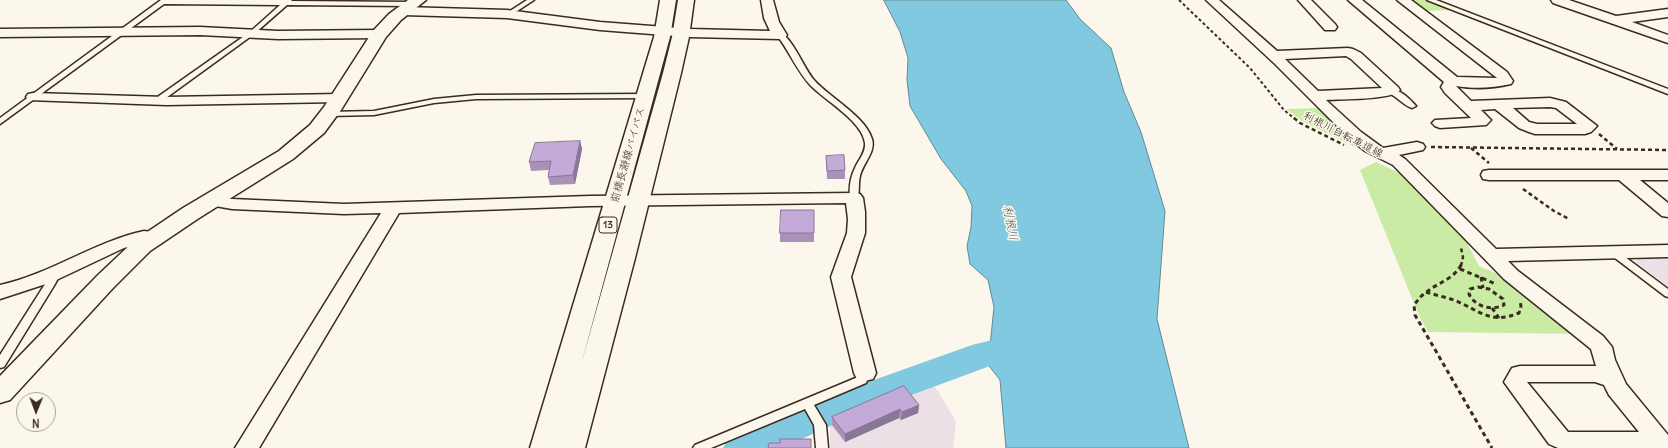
<!DOCTYPE html>
<meta charset="utf-8">
<style>
body{margin:0}
#map{position:relative;width:1668px;height:448px;overflow:hidden;background:#fbf7ec;font-family:Delius,sans-serif}
canvas{display:block}
.north{position:absolute;left:16px;top:392px;width:40px;height:40px;box-sizing:border-box;background:#fbf7ec;border:1px solid #aea59a;border-radius:50%;rotate:181deg;font-size:11px;font-weight:700;line-height:16px;text-align:center;color:#3b2a1e}
.north::after{content:'';display:block;margin:auto;width:14px;height:18px;background:#3b2a1e;clip-path:polygon(50% 0,100% 100%,50% 72%,0 100%)}
</style>
<div id="map">
<canvas width="1668" height="448"></canvas>
<div class="north">N</div>
</div>
<script>
const c = document.querySelector('canvas').getContext('2d');
c.lineJoin = 'round';
function fillPath(path, color) { c.fillStyle = color; c.fill(path, 'evenodd'); }
function stroke(path, color, width, dash) { c.strokeStyle = color; c.lineWidth = width; c.lineCap = dash ? 'butt' : 'round'; c.setLineDash(dash || []); c.stroke(path); }
function write(font, color, halo, rows, align = 'center') {
  c.font = font + ' Delius,"Klee One",sans-serif'; c.lineWidth = 3; c.setLineDash([]); c.textBaseline = 'middle'; c.strokeStyle = halo; c.fillStyle = color; for (const [text, x, y, turn = 0] of rows) {
    c.save(); c.translate(x, y); c.rotate((+turn || 0) * Math.PI / 180); c.textAlign = isNaN(turn) ? turn : align; if (halo) c.strokeText(text, 0, 0); c.fillText(text, 0, 0); c.restore();
  }
}
fillPath(new Path2D(`
 M1668,258v29l-32,-25 1,-3z
 M932,382l24,39 -3,27h-123v-26z`), '#eae0e6');
fillPath(new Path2D(`
 M1409,0h17l26,10 -30,1z
 M1320,108l41,39 -4,1 -53,-26 -18,-13z
 M1376,162l28,13 58,58 17,33 30,13 73,55 -154,-2 -8,-14 -60,-148z`), '#caeba3');
const water = new Path2D(`
 M884,0h182l14,19 31,29 13,44 17,40 24,79 -8,108 32,129h-183l-6,-68 -11,-14 -4,-12 5,-8 4,-39 -6,-27 -18,-16 -3,-18 4,-19 1,-21 -6,-15 -25,-32 -31,-53 -3,-26 1,-22 -8,-26z`);
fillPath(water, '#80c9e0');
stroke(water, '#648992', 1);
fillPath(new Path2D(`
 M1025,332l12,4 6,9 -6,9 -23,8 -24,4 -149,55 -59,27h-59l6,-11 86,-36 157,-56z`), '#80c9e0');
const lane = new Path2D(`
 M161,0h131l-1,1 121,1 3,2 -3,2 -125,-1 -33,29 -95,69 -4,-2 4,-5 91,-64 30,-27 -116,-1 -164,120v-6z
 M527,0h7l-23,15h-4v-2z
 M1427,0h9l232,89v5z
 M780,33c13,5 24,36 34,47 16,18 51,36 58,59 4,13 -9,24 -12,37 -2,7 0,17 -3,24l-3,1 -4,-3c-1,-10 0,-20 5,-30 3,-8 11,-15 10,-25 -3,-22 -39,-42 -54,-57 -14,-15 -22,-35 -34,-51z
 M1389,89c10,-1 21,10 27,17l-4,2c-7,-2 -15,-11 -23,-15z
 M645,94h3v4l-172,1 -42,4 -60,12 -45,1 -4,-2 4,-2 45,-1 60,-12 42,-4z
 M1614,250l3,1 51,38v8l-3,-1 -54,-41 -2,-2 2,-2z
 M51,272l3,1 4,5 -3,6 -51,83 -4,1v-13l45,-71 3,-6 -2,-3z
 M865,369l4,1 1,3 -4,10 -52,22 12,20 2,23h-12l-2,-23 -9,-16 -94,39h-18l2,-3 163,-68 3,-7z`);
const street = new Path2D(`
 M761,0h12l6,22 8,13 -2,3 -5,1 -90,-2 -90,-7 -93,-12 -104,-3 -4,-1 -2,-3 2,-3 4,-1 104,3 93,12 90,7 80,2 -6,-13z
 M1206,0h13l58,51 71,-3 5,1 8,4 37,34 2,3c-7,10 -59,9 -74,10l35,32 22,16 34,-6 6,2 2,3 -2,3 -24,5 6,4 91,90 172,-4v12l-160,4 10,10 85,65 9,11 3,13 11,24 42,51v13h-110l-9,-4 -45,-62 8,-14 8,-2h76l-5,-17 -87,-70 -111,-114 -28,-14 -15,-12 -75,-75zM1346,56l5,3 31,29 -64,3 -33,-32zM1527,382h68l9,3 5,10 30,37h-71z
 M1298,0h13l24,24 2,3 -2,3h-10z
 M1348,0h14l95,77 40,1 -100,-78h14l96,72 6,9 -2,3c-17,4 -38,5 -55,2l15,15 79,-3 16,4 31,24 -6,6 -6,2h-50l-6,-2 -10,-4 -24,-19 -14,1 10,10 -5,5 -46,3 -5,-2 -3,-3 3,-3 36,-2 -26,-25 -4,-6 3,-5zM1550,107l6,1 21,16h-40l-8,-2 -16,-14z
 M1551,0h18l47,16 52,-7v8l-36,5 36,13v8l-115,-40z
 M200,27l78,4 101,-1 5,1 2,3 -2,3 -5,1 -101,1 -78,-4 -200,2v-8z
 M33,93l133,4 174,-3 5,1 2,3 -2,3 -5,1 -174,3 -138,-5 -2,-3 2,-3z
 M1489,170h179v10h-28l28,23v14l-6,-1 -43,-36h-130l-6,-1 -2,-4 2,-4z
 M854,193l6,1 3,4 2,14v21l-14,44 25,96 -3,6 -8,2 -8,-2 -3,-6 -23,-96 16,-44 1,-14 -2,-16 -256,3 -191,7 -140,235h-24l146,-235 -37,1 -112,-5 -28,-5 -3,-4 3,-4 6,-1 22,4 112,5 246,-8z
 M144,231l16,2 3,4 -3,4 -16,2 -20,5 -72,34 -52,17v-14c51,-11 93,-43 144,-54z`);
const secondary = new Path2D(`
 M408,0h18l-25,20 -15,17 -45,73 -17,23 -31,26 -94,59 -49,33 -37,37 -103,112 -10,3v-27l97,-100 37,-35 49,-33 96,-57 31,-26 14,-18 49,-76 16,-17z`);
const primary = new Path2D(`
 M660,0h16l-6,37 -89,328 82,-292 9,-36 6,-37h16l-5,37 -8,36 -46,185 -50,190h-55l124,-411z`);
stroke(lane, '#3b2a1e', 3);
stroke(street, '#3b2a1e', 3);
stroke(secondary, '#3b2a1e', 3);
stroke(primary, '#3b2a1e', 3);
stroke(new Path2D(`
 M1179,0l71,68 34,42 11,9`), '#3b2a1e', 2, [3, 2.5]);
stroke(new Path2D(`
 M1294,118l6,5 44,22
 M1599,134l18,15
 M1431,147l237,3
 M1471,148l18,15
 M1523,189l31,22 15,8
 M1461,266l2,-9 -2,-9`), '#3b2a1e', 2.5, [4, 3]);
stroke(new Path2D(`
 M1461,265c-7,14 -22,17 -33,26 -6,3 -10,9 -14,14l1,10 77,133
 M1460,269l36,15
 M1481,277l2,11
 M1478,287l11,2 14,10 1,6c-12,6 -29,2 -35,-11l1,-5z
 M1426,292c9,3 19,5 28,8 25,10 36,25 65,13l2,-7 -1,-4
 M1492,308l7,10`), '#3b2a1e', 3, [4.5, 3.5]);
fillPath(lane, '#fbf7ec');
fillPath(street, '#fbf7ec');
fillPath(secondary, '#fbf7ec');
fillPath(primary, '#fbf7ec');
fillPath(new Path2D(`
 M580,141l2,8 -7,35 -25,1 -2,-8 1,-7 -18,1 -2,-9z
 M826,156l19,14v9h-18z
 M814,218v24h-34v-9z
 M919,405l-1,8 -17,7 -2,-2 -54,24 -13,-17v-8z`), '#a992ba');
fillPath(new Path2D(`
 M580,141l2,8 -7,35 -2,-9z
 M919,405l-1,8 -17,7 1,-8z
 M900,409l-1,9 -54,24v-8z`), '#897797');
const building = new Path2D(`
 M580,141l-7,34 -25,2 3,-16 -22,1 6,-19z
 M844,155l1,15 -18,1 -1,-15z
 M781,210h33v23h-34z
 M904,386l15,19 -17,7 -2,-3 -55,25 -13,-17z
 M780,439h31v9h-43l1,-5h11z`);
fillPath(building, '#c4aad8');
stroke(building, '#897797', 1);
for (const [x, y, w] of [
 [608,225,18]
]) { const box = new Path2D(); box.roundRect(x - w / 2, y - 8, w, 16, 3); c.fillStyle = '#fbf7ec'; c.fill(box); stroke(box, '#3b2a1e', 1); }
write('bold 10px', '#3b2a1e', null, [
 ["13",608,225]
]);
write('11px', '#3b2a1e', '#fbf7ec', [
 ["利根川自転車道線",1343,135,27],
 ["前橋長瀞線バイパス",628,155,-74]
]);
write('italic 12px', '#505a58', '#fbf7ec', [
 ["利根川",1010,223,79]
]);
</script>
